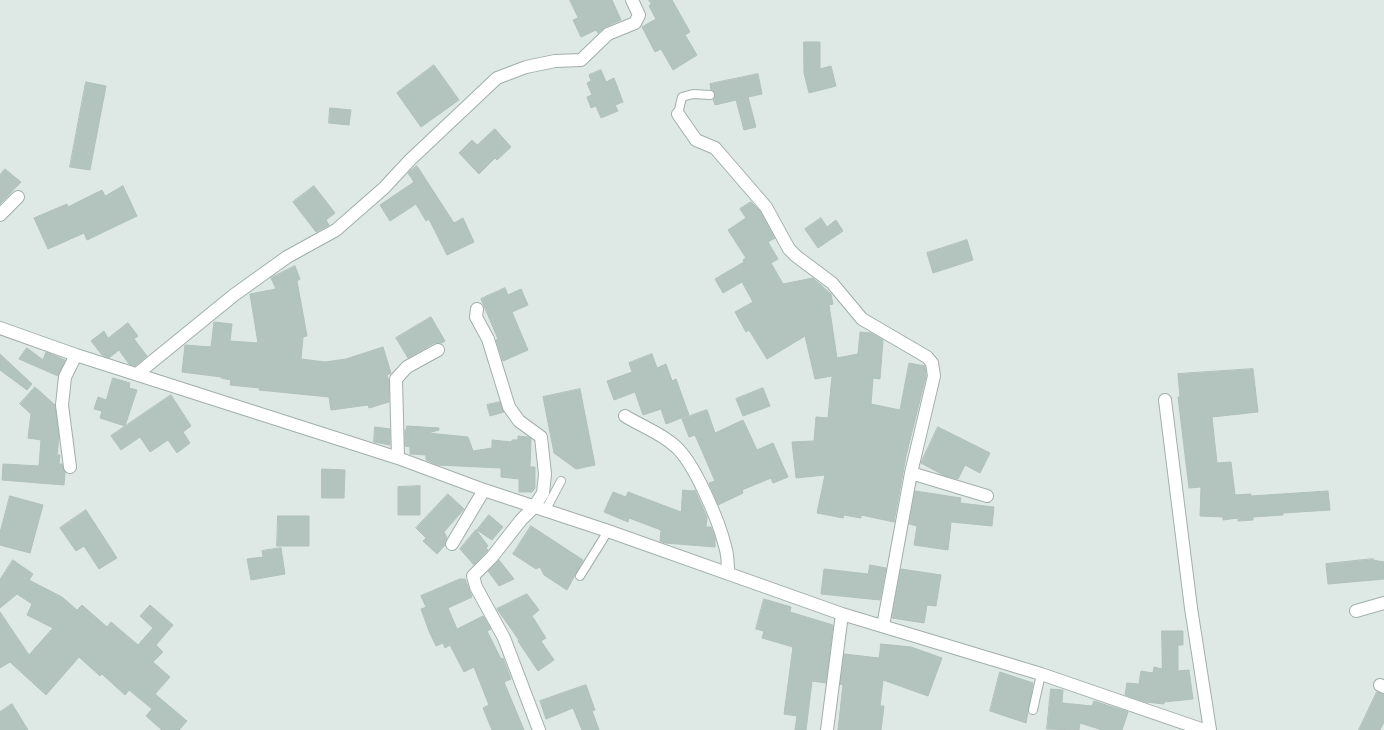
<!DOCTYPE html>
<style>
body{margin:0}
canvas{display:block;background:#dee8e4}
</style>
<canvas width="1384" height="730"></canvas>
<script>
const c = document.querySelector('canvas').getContext('2d');
c.lineJoin = 'round';
function fillPath(path, color) { c.fillStyle = color; c.fill(path, 'evenodd'); }
function stroke(path, color, width, dash) { c.strokeStyle = color; c.lineWidth = width; c.lineCap = dash ? 'butt' : 'round'; c.setLineDash(dash || []); c.stroke(path); }
const building = new Path2D(`
 M570,0h42l9,20 -16,7 -7,6 -2,-3 -15,7 -8,-17 5,-2z
 M649,0h23l18,32 -5,3 12,20 -24,15 -12,-21 -6,3 -13,-25 14,-8 -7,-13 2,-2z
 M804,42h16v27l11,-3 5,20 -27,7 -5,-20z
 M434,65l25,35 -38,27 -24,-34z
 M601,70l5,12 8,-4 9,24 -8,3 3,6 -17,7 -5,-12 -5,2 -4,-11 5,-2 -5,-12 4,-2 -2,-6z
 M758,74l4,20 -14,3 8,30 -12,3 -8,-30 -21,5 -2,-6 2,-6 -4,-3 -1,-6z
 M86,82l20,4 -16,84 -20,-3z
 M330,108l21,2 -2,15 -20,-2z
 M495,129l16,18 -14,13 -2,-2 -16,16 -20,-21 13,-13 5,5z
 M417,166l37,57 9,-5 11,24 -27,13 -18,-36 -3,2 -10,-17 -26,17 -10,-16 34,-23 -6,-9z
 M5,169l16,13 -21,22v-29z
 M123,186l14,30 -50,24 -3,-7 -36,16 -14,-31 33,-14 1,3 34,-17 3,6z
 M314,186l21,27 -9,7 3,5 -13,7 -23,-30z
 M751,202l9,9 15,27 -7,4 10,17 -7,4 12,21 30,-6 18,16 2,10 -4,1 8,53 21,-4 2,-22 11,1 12,7 -3,39 -7,-1 -2,26 29,6 9,-47 16,3 1,10 -20,80 -12,66 -33,-7v3l-17,-3 -1,3 -26,-5 8,-38 -29,3 -4,-36 22,-1 2,-24 12,1 4,-42 -17,3 -10,-43 -38,23 -18,-29 -3,2 -11,-20 18,-10 -11,-20 -19,11 -8,-14 29,-17 -1,-2 3,-2 -18,-28 18,-12 -6,-9z
 M821,218l6,9 9,-7 7,11 -25,17 -13,-19z
 M967,240l6,20 -40,13 -6,-20z
 M295,266l5,13 -3,2 10,55 -4,1 -2,22 24,3 21,-3 37,-12 8,26 -4,2 2,7v20l-20,6 -1,-3 -37,5 -2,-13 -70,-7 1,-2 -30,-3 1,-5 -10,-2v-1l-39,-5 3,-27 26,2 3,-25 18,2 -2,17 28,2 -8,-49 26,-5 -5,-11z
 M505,288l3,7 13,-6 7,16 -16,7 16,38 -25,11 -7,-21 2,-1 -17,-40z
 M431,317l14,24 -3,2h-8l-26,15 -12,-20z
 M128,323l10,13 -4,3 13,17 -12,10 -6,-2 -10,-14 -10,8 -7,-3 -11,-14 13,-10 4,7z
 M27,348l16,12 3,-8 19,8 -7,16 -39,-17z
 M0,354l32,30 -5,6 -27,-20z
 M652,354l5,14 9,-4 6,17 4,-2 13,36 -23,9 -5,-15 -18,6 -8,-23 -21,8 -7,-19 25,-9 -3,-9z
 M1253,369l5,43 -46,5 5,46 14,-1 4,33 16,-1v2l77,-5 2,19 -47,3v2l-30,2v3l-15,1v-3l-15,2v-3l-23,-1 1,-29 -12,1 -11,-91h2l-2,-23z
 M113,378l17,5 -1,5 8,2 -12,36 -25,-8 2,-7 -8,-2 4,-12 8,3z
 M35,387l20,18 4,32 -2,18h3l-1,9h3l3,9 -1,12 -62,-5 1,-16 36,2 2,-26 -13,-2 3,-24 -11,-10z
 M763,388l7,18 -27,10 -7,-17z
 M580,389l15,76 -19,4 -22,-16 -11,-56z
 M171,395l20,31 -8,6 7,11 -13,10 -9,-13 -18,12 -10,-15 -19,13 -10,-14z
 M500,402l4,10 -14,4 -3,-11z
 M707,410l8,23 28,-13 14,30 16,-7 15,34 -15,6 -2,-5 -29,12 1,3 -25,12 -9,-22 6,-2 -20,-46 -6,2 -7,-18z
 M407,426l32,2v2l-11,3 40,4 5,14 19,-3v-8l20,2v-2h6v-4l10,1 3,2 -1,28h5v21l-3,4h-13v-13l-18,-2v-9l-63,-3 -12,-5v-5l-16,-1v-7l-5,-1v-16h1z
 M375,427l15,2v16l-16,-3z
 M938,427l52,26 -10,20 -15,-8 -7,14 -13,-3 -24,-13z
 M322,469l23,1 -1,28h-22z
 M420,486v29h-22v-28z
 M683,490l9,1 3,-1 12,27 -1,10h5l4,10v10l-50,-4 -5,-2 1,-11 -32,-12 -1,4 -24,-10 9,-20 13,5 2,-5 53,20z
 M915,491l46,7 -1,5 34,4 -2,19 -41,-4 -3,28 -34,-5 3,-19 -8,-2z
 M448,494l16,15 -20,23 3,6 -2,7 -8,9 -14,-13 3,-3 -10,-10z
 M10,496l33,9 -13,48 -30,-8v-12z
 M86,510l31,48 -18,11 -15,-23 -8,5 -16,-23z
 M489,515l14,12 -11,13 -15,-10z
 M278,516h31v30h-32z
 M531,526l52,34 -16,30 -23,-15 -4,-8 -4,2 -23,-15z
 M476,530l12,16 -2,2 2,2 -14,15 -14,-16z
 M281,548l4,26 -34,6 -4,-21 16,-2 -1,-6z
 M1373,559v1l11,2v17l-56,5 -2,-20z
 M13,560l20,14 -4,6 33,17 15,13 5,-5 25,22 4,-5 27,23 15,-17 -13,-12 10,-11 23,20 -17,20 7,7 -10,10 17,15 -15,17 32,27 -8,9h-17l-16,-14 6,-7 -23,-19 -4,5 -23,-21 -2,2 -21,-19 -33,38 -36,-33 -10,6v-56l29,43 24,-27 -26,-13 5,-11 -15,-10 -17,14v-28z
 M499,560l15,19 -15,7 -11,-15z
 M870,565l16,3 -6,32 -59,-6 3,-25 44,5z
 M901,569l40,6 -5,31 -9,-1 -3,18 -32,-5z
 M460,579h5l7,18 -24,11 9,21 26,-13 8,13 -4,2 14,28 2,-1 8,21 -7,3 20,48h-32l-9,-22 6,-3 -15,-38 -10,5 -14,-27 -5,3 -2,-5 -7,3 -7,-15 -8,-22 5,-2 -5,-11z
 M527,594l12,16 -7,6 14,22 -5,3 13,19 -16,11 -20,-30 1,-1 -22,-31z
 M764,599l27,8 -1,5 43,13 -7,58 -14,-2 -6,49h-11l2,-14 -13,-2 9,-67 -31,-9 2,-7 -8,-2z
 M1162,631h21v14h-5v26l11,-1 4,29 -29,3v2l-19,-2 -20,-7 2,-12 12,1 2,-13 12,2 1,-6 8,2z
 M881,644l30,3 31,11 -14,38 -45,-16 -3,26h4l-3,24h-43l5,-45 -3,-1 4,-30 35,4z
 M1000,672l33,11 -7,40 -36,-12z
 M586,685l9,25 -3,1 7,19h-17l-9,-22 -27,11 -6,-18z
 M1051,689l12,1 -1,13 30,3 2,-5 34,11 -6,18h-20l-22,-7 -1,7 -32,-1z
 M1377,692l7,2v28l-4,8h-21z
 M12,704l16,26h-28v-18z`);
fillPath(building, '#b3c3bd');
stroke(building, '#b1c1bb', 1);
const service = new Path2D(`
 M678,114l4,-17 11,-3 17,1
 M545,511l16,-30
 M580,576l28,-45
 M1033,710l8,-36`);
const minor = new Path2D(`
 M678,114l18,26 19,8 51,59 23,42 7,7 36,27 30,36 65,38 5,6 2,13 -23,97 -28,153
 M0,215l18,-18
 M477,309l-1,8 12,22 21,68 10,14 22,16 4,37 -2,19 -9,14 -13,13 -29,37 -19,19 3,11 28,51 35,92
 M0,328l76,27 322,103 86,32 124,41 234,83 199,60 163,56
 M137,374l97,-79 53,-38 49,-27 48,-42 26,-28 87,-82 29,-11 29,-6 26,-1 27,-26 27,-11 4,-8 -7,-15
 M1165,400l26,208 19,122
 M625,416c16,10 36,17 50,30 19,16 44,75 50,100 3,9 3,18 3,27
 M398,458l-2,-79 11,-12 31,-17
 M70,467l-8,-62 3,-28 11,-22
 M911,473l76,23
 M452,544l32,-54
 M1356,611l28,-8
 M1380,685l4,2
 M827,730l15,-116`);
stroke(service, '#a1afab', 10);
stroke(minor, '#a1afab', 14);
stroke(service, '#fff', 8);
stroke(minor, '#fff', 12);
</script>
